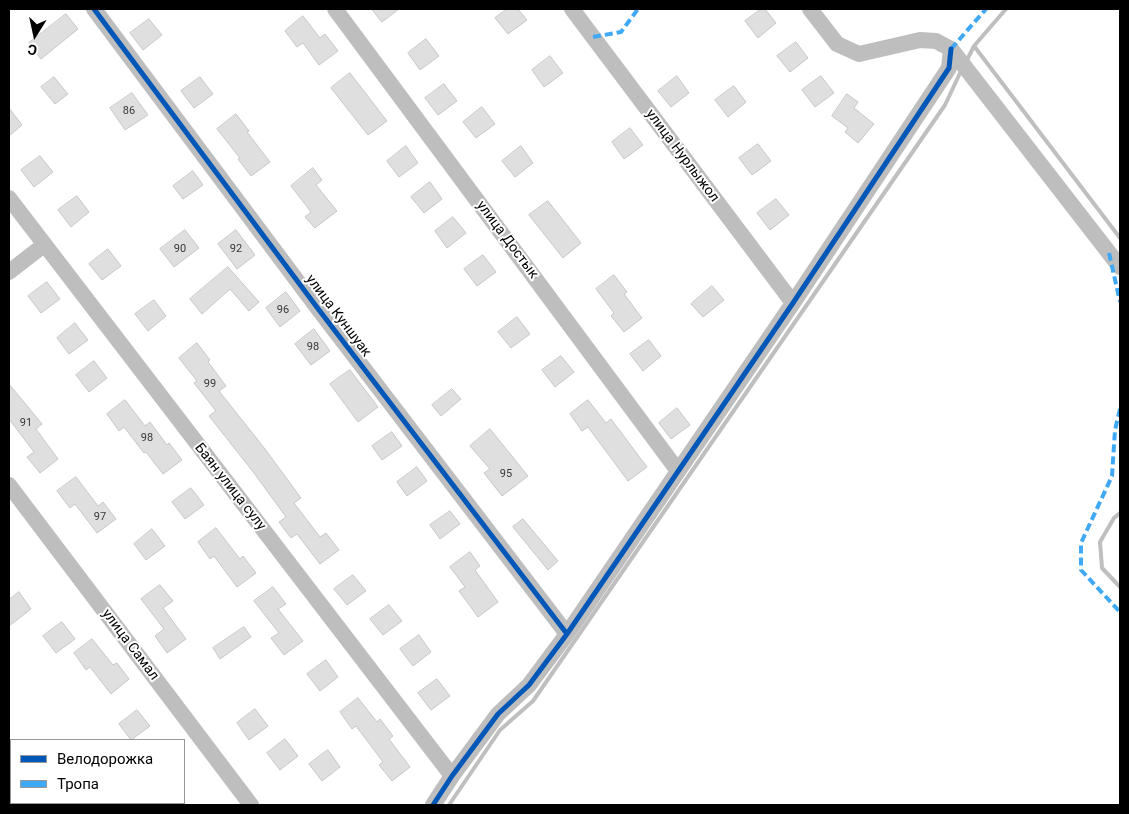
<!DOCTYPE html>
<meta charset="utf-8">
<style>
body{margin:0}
#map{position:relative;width:1129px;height:814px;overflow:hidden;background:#fff;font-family:Roboto,sans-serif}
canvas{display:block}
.frame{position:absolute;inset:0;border:10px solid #000;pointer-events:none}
.legend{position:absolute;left:10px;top:739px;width:175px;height:65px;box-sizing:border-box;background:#fff;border:1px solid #999;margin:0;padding:6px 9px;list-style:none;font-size:15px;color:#000}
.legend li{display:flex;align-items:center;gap:10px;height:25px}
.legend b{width:25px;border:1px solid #999}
.north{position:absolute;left:10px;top:10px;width:50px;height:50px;-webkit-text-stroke:4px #fff;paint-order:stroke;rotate:190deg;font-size:14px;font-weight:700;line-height:20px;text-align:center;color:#000}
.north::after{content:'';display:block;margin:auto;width:18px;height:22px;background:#000;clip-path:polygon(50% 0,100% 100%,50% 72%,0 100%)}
</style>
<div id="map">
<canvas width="1129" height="814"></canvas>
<div class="frame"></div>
<ul class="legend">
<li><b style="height:6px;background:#0057b8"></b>Велодорожка</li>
<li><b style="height:6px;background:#3fa9f5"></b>Тропа</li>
</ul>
<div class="north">С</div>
</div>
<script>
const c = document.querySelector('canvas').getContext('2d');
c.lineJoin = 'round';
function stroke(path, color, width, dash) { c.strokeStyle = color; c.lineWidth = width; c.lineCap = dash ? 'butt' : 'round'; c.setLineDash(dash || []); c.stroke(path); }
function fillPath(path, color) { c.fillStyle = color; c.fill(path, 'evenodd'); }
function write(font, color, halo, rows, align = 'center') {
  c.font = font + ' Roboto,sans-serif'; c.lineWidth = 4; c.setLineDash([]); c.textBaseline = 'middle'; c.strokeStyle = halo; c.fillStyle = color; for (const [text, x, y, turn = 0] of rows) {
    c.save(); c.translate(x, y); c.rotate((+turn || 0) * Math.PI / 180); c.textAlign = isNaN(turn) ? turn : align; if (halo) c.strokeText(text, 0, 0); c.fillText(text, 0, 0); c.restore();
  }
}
stroke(new Path2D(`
 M974,46l146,192
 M967,60l7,-14 32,-37
 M1120,513l-6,5 -14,24 2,26 18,19
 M449,805l51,-75 33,-29 412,-596 16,-34`), '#bfbfbf', 4);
const building = new Path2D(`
 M372,9h27l-17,13z
 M507,9h11l9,11 -19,14 -13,-16z
 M761,9h4l11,14 -18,15 -13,-17z
 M66,14l12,15 -37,30 -12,-16z
 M303,16l17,22 5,-4 13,17 -19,14 -16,-22 -6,4 -12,-16z
 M149,19l13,16 -19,15 -13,-17z
 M426,39l13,17 -19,14 -12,-17z
 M796,42l12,16 -18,14 -13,-16z
 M550,56l13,17 -19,14 -12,-17z
 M350,73l37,48 -19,14 -37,-47z
 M677,76l12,17 -18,14 -13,-16z
 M821,76l13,17 -19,14 -13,-17z
 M54,77l14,17 -13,10 -14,-17z
 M200,77l13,17 -19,14 -13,-17z
 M444,84l13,17 -19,14 -13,-17z
 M734,86l12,16 -18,15 -13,-17z
 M132,93l16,22 -23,15 -15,-22z
 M847,94l11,8 -4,6 20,16 -16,19 -13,-11 3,-4 -16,-12z
 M482,107l13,17 -19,14 -13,-16z
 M9,108l13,17 -13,11z
 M236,114l13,17 -2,1 23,30 -19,14 -13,-17 2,-1 -23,-29z
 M630,128l13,17 -19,14 -12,-17z
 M758,144l13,17 -19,14 -13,-17z
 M406,146l12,17 -19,14 -12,-16z
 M521,146l12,17 -18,14 -13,-16z
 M40,156l13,16 -19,15 -13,-17z
 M313,168l9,12 -6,5 21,26 -22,17 -10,-11 6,-5 -20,-26z
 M193,171l10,14 -20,14 -10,-13z
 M430,182l12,17 -18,14 -13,-16z
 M77,196l12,16 -18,15 -13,-17z
 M776,199l13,16 -19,15 -13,-17z
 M548,201l33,42 -18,15 -34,-43z
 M453,217l13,16 -19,15 -12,-17z
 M185,230l14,18 -25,19 -14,-18z
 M236,230l19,25 -18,14 -19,-25z
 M108,249l13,17 -19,14 -13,-16z
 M483,255l13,17 -19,14 -13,-17z
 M228,267l31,35 -10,9 -19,-22 -28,25 -12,-15z
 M614,275l13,17 -3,2 18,24 -18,14 -13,-16 3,-3 -18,-24z
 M47,282l13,17 -19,14 -13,-17z
 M712,286l12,14 -21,17 -12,-13z
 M286,292l14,19 -20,16 -14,-19z
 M154,300l12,16 -18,15 -13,-17z
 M517,317l13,17 -19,14 -13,-16z
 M75,323l13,17 -19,14 -12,-16z
 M314,329l16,22 -19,14 -16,-21z
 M649,340l12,16 -18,15 -13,-17z
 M197,343l13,17 -2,2 18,24 -7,5 46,58 36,49 -7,5 26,34 6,-4 13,17 -19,14 -23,-30 -6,4 -12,-16 7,-5 -32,-44 -45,-57 7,-5 -22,-28 3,-2 -18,-23z
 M561,356l13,16 -19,15 -13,-17z
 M94,361l13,17 -18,14 -13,-17z
 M350,370l28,37 -20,15 -28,-38z
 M9,384l33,40 -6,5 22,30 -18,14 -13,-16 7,-5 -25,-33z
 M452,389l9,10 -20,17 -9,-11z
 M125,400l20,26 5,-4 17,23 2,-2 13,17 -19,14 -17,-22 -2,1 -20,-26 -5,4 -12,-17z
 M588,400l18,23 5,-4 36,48 -19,14 -40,-54 -6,4 -12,-17z
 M677,408l13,17 -19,14 -12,-16z
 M490,429l38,47 -26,20 -18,-23 6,-4 -20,-23z
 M392,432l10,14 -20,14 -10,-14z
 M417,467l10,14 -20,15 -10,-14z
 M76,477l22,29 5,-4 13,17 -19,14 -22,-29 -5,4 -13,-17z
 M191,488l13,17 -19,14 -13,-17z
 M450,511l10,13 -20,15 -10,-14z
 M523,519l35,42 -10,9 -35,-43z
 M216,528l24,31 3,-3 13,17 -19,14 -23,-31 -4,3 -12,-17z
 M152,529l13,17 -19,14 -12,-16z
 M470,552l10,14 -5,4 23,32 -20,15 -19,-26 6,-4 -15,-20z
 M353,575l13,16 -19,14 -13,-16z
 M160,585l13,16 -10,7 23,31 -19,14 -12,-17 9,-7 -23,-30z
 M273,587l13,17 -8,5 25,32 -19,14 -13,-17 8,-5 -25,-32z
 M19,592l12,17 -22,17v-26z
 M389,605l13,16 -19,14 -13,-16z
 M62,622l13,17 -19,14 -13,-17z
 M244,627l7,10 -31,22 -7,-11z
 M419,635l12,17 -18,14 -13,-17z
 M92,639l21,26 4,-2 12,16 -18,15 -21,-27 -4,3 -12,-17z
 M326,660l12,17 -18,14 -13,-17z
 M437,679l13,17 -19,14 -13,-17z
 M358,698l19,24 3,-3 13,17 -4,3 21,28 -18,14 -13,-16 4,-3 -27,-36 -4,3 -12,-17z
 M255,709l13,17 -19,14 -12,-17z
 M137,710l13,16 -19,14 -12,-16z
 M285,739l13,17 -18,14 -13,-17z
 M328,750l12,17 -18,14 -13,-17z`);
fillPath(building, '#dfdfdf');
stroke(building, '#c7c7c7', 1);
stroke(new Path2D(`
 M94,9l222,297 251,328
 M335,9l343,462
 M572,9l221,294
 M810,9l27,35 22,10 61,-14 16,1 15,8 169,218
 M9,198l443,578
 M9,272l35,-27
 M9,485l242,320
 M433,805l19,-29 46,-62 31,-29 38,-51 226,-331 156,-235 2,-19`), '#bebebe', 16);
stroke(new Path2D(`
 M593,37l28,-5 17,-23
 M951,49l35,-40
 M1109,253l11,49
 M1120,409l-5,21 -3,46 -31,67v27l39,42`), '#3fa9f5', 4, [8, 4]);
stroke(new Path2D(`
 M94,9l222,297 251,328
 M433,805l19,-29 46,-62 31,-29 38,-51 226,-331 156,-235 2,-19`), '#0057b8', 5);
write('11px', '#383838', null, [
 ["86",129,111],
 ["90",180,249],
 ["92",236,249],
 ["96",283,310],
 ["98",313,347],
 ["99",210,384],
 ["91",26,423],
 ["98",147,438],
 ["95",506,474],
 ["97",100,517]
]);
write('14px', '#000', '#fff', [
 ["улица Нурлыжол",682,156,53],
 ["улица Достык",507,240,53],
 ["улица Куншуак",338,316,53],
 ["Баян улица сулу",230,487,52],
 ["улица Самал",130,645,53]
]);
</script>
